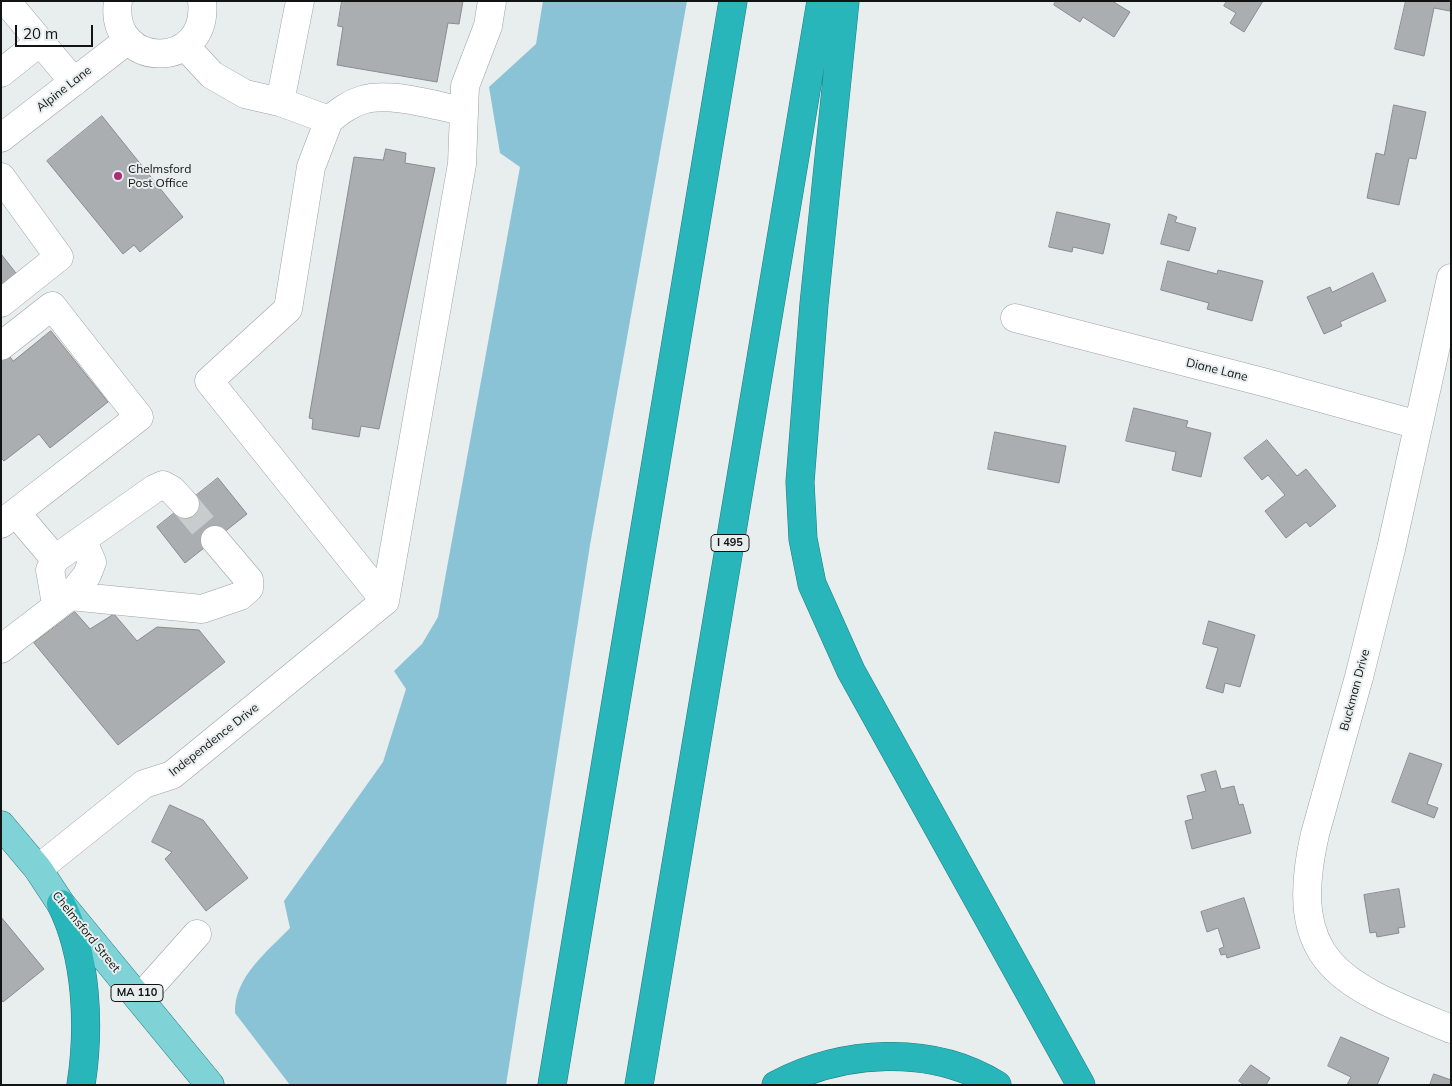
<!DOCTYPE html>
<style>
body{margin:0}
#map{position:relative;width:1452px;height:1086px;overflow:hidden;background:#e8edee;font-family:Mulish,sans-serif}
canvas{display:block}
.frame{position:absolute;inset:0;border:2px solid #121414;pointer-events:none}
.scale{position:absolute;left:15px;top:25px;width:78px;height:22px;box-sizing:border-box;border:2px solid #121414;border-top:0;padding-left:6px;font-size:15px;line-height:18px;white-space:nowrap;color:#121414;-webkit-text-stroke:4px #e8edee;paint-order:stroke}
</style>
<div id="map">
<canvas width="1452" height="1086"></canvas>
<div class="frame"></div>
<div class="scale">20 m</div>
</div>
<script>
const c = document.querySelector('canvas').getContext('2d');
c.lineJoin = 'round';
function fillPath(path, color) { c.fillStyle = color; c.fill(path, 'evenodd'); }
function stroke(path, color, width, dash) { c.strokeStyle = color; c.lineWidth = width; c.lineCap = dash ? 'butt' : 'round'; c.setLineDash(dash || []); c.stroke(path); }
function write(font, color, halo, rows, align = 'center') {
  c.font = font + ' Mulish,sans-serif'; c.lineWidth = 4; c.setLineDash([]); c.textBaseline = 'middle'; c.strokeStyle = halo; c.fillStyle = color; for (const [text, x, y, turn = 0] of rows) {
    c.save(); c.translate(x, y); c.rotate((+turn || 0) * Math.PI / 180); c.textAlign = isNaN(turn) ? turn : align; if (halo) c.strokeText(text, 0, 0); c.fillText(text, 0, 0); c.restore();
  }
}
fillPath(new Path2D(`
 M543,1h144l-97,544 -84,540h-216l-55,-72c-1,-36 32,-61 55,-85l-6,-27 99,-139 23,-73 -12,-18 28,-27 16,-27 82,-450 -20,-14 -11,-66 47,-43z`), '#8ac2d6');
const building = new Path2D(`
 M342,1h121l-4,23 -11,-1 -11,59 -100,-17 6,-38 -5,-1z
 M1056,1h56l18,11 -16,25 -31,-20 -3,5 -26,-17z
 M1227,1h36l-19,31 -14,-9 6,-10 -12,-7z
 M1406,1h45l-1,10 -16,-3 -10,48 -29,-7z
 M1394,105l32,7 -10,47 -7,-1 -10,47 -32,-7 9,-45 8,2z
 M102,116l81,101 -43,35 -6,-7 -11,9 -76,-93z
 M386,149l20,4 -1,10 30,5 -56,261 -18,-3 -2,11 -47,-8 1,-10 -4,-1 45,-261 29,3z
 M1057,212l53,12 -7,30 -30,-7 -1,5 -23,-5z
 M1169,214l8,3 -2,5 21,6 -7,23 -28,-7z
 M1,254l18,23 -18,14z
 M1168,261l49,13 1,-4 45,11 -11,40 -45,-12 2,-6 -48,-13z
 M1373,273l13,28 -46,21 2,4 -18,8 -17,-37 23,-10 2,5z
 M51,331l57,71 -58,46 -11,-14 -35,27 -3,-3v-103l5,-4 7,10z
 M1134,408l54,13 -2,6 25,6 -10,44 -29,-7 4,-18 -50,-11z
 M995,432l71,14 -7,37 -71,-14z
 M1267,440l30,36 9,-7 30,37 -26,21 -4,-5 -20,16 -21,-27 20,-16 -17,-20 -6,5 -18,-22z
 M218,478l29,36 -62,49 -28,-36z
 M75,612l15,17 24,-15 23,27 20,-14 42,3 26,32 -107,83 -84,-102z
 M1209,621l46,14 -15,52 -15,-4 -2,10 -17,-5 12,-40 -15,-4z
 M1410,753l32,11 -15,40 11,4 -4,10 -42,-16z
 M1216,771l5,18 13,-3 5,19 4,-1 8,29 -59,16 -7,-28 8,-2 -6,-23 19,-5 -5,-16z
 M170,805l33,15 45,58 -42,33 -41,-52 7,-7 -20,-10z
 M1399,889l6,38 -7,1 1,5 -22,4 -1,-5 -6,1 -6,-38z
 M1244,898l16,50 -33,10 -1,-4 -5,1 -2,-6 5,-2 -6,-19 -11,4 -6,-20z
 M1,917l43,52 -41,33 -2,-3z
 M1341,1037l48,21 -12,27h-30l4,-8 -23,-11z
 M1251,1065l19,13 -4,7h-22l-5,-4z
 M1434,1074l17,6v5h-21z`);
fillPath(building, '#abaeb1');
stroke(building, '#898c8f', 1);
stroke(new Path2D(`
 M185,504l30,36`), '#c8cccd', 28, [28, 14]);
const minor = new Path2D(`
 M6,1l68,81
 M118,1c-10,69 92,71 84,0
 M185,46l27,29 33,19 35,8 49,18 -18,47 -23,142 -79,72 176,220
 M1,73l39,-31
 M280,102l20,-101
 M329,120c10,-8 20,-16 33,-20 28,-9 73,6 102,11
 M1,138l127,-98
 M1,177l58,80 -58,46
 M1451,278l-60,271 -32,128 -44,157c-30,131 28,151 136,195
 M1015,318l248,64 155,43
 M1,346l51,-40 87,111 -138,107
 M16,513l39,46
 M70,596l17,-21 5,-13 -6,-14 -9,-4
 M385,601l77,-437 3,-78 23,-60 4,-25
 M56,604l-6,-34 5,-11 99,-70 9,-4 9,5 13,14
 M1,649l69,-53 132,13 38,-13 9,-8v-8l-34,-40
 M38,869l106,-85 28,-9 213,-174
 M140,998l57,-64`);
const major = new Path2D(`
 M1,825l37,44 23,35 149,181`);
const highway = new Path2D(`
 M845,1l-31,303 -14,178 3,57 9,45 39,87 230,414
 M61,904c26,52 29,123 20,181
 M552,1085l181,-1084
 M639,1085l182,-1084
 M776,1085c66,-35 155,-41 221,0`);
stroke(minor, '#9ea2a4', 29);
stroke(major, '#217d80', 29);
stroke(highway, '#217d80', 29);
stroke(minor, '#fff', 28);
stroke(major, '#7fd3d6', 28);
stroke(highway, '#29b6ba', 28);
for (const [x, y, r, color] of [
 [118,176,5,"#ab2b79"]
]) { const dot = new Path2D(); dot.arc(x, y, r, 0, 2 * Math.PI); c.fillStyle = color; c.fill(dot); stroke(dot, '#e8edee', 2); }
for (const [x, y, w] of [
 [730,543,38],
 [137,993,52]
]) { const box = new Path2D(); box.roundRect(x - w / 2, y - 8.5, w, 17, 4); c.fillStyle = '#e8edee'; c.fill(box); stroke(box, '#121414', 1); }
write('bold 11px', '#121414', null, [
 ["I 495",730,543],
 ["MA 110",137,993]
]);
write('12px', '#121414', '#e8edee', [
 ["Alpine Lane",64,89,-38],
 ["Diane Lane",1217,370,14],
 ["Buckman Drive",1355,690,-75],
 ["Independence Drive",214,740,-38],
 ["Chelmsford Street",86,932,51]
]);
write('12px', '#121414', '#e8edee', [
 ["Chelmsford",128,169],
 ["Post Office",128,183]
], 'left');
</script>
